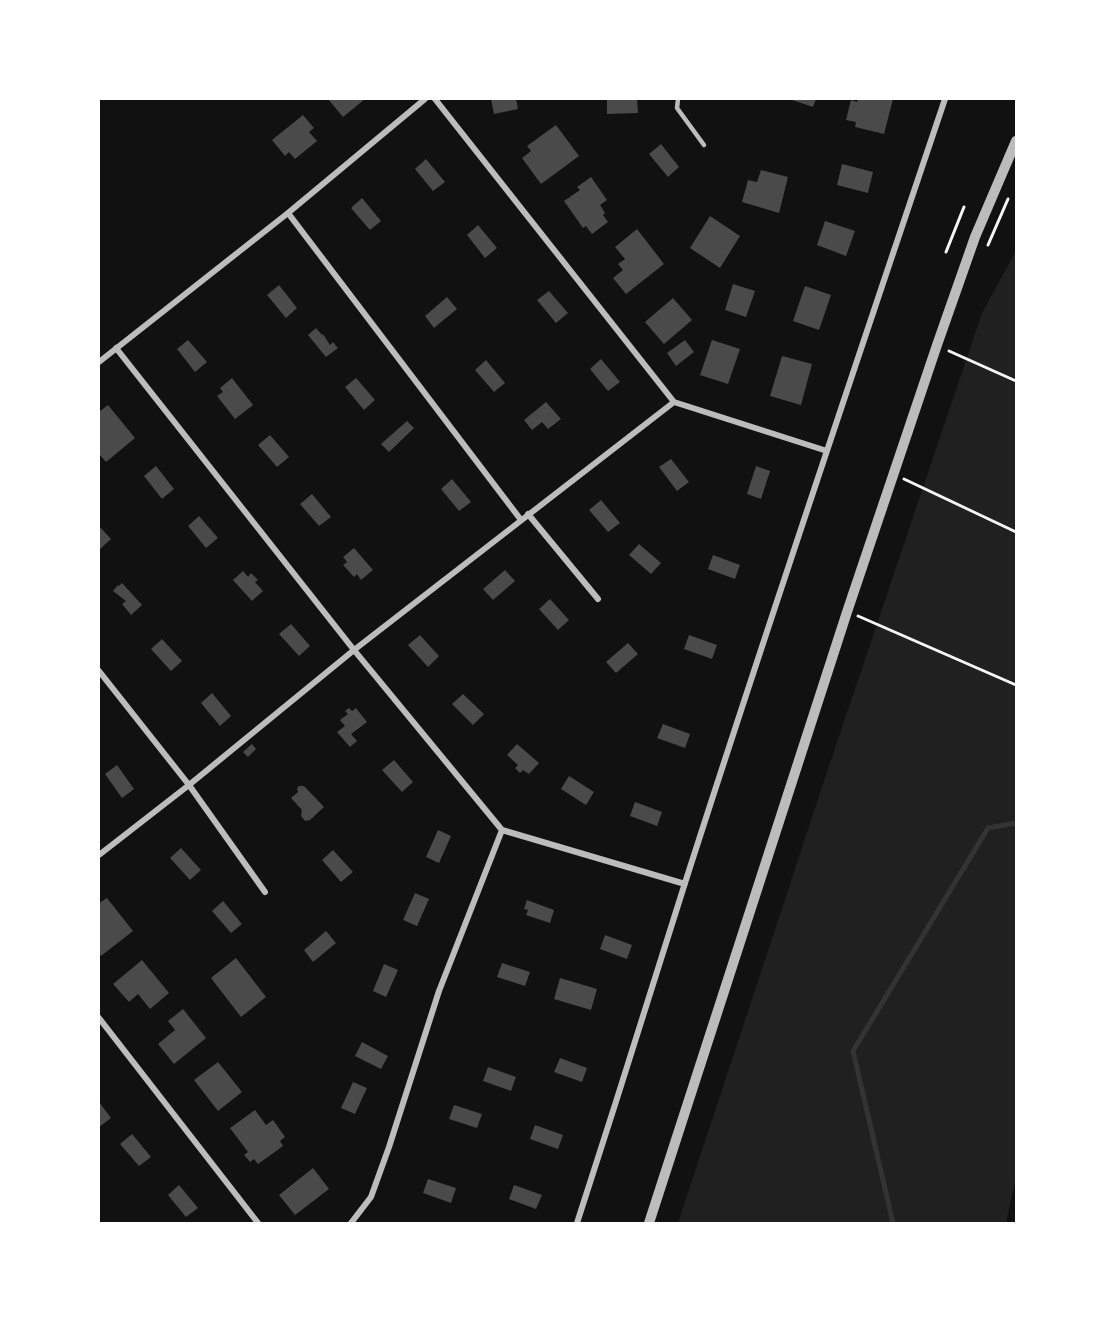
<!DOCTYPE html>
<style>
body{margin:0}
#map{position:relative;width:1115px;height:1322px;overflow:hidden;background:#111;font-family:"Exo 2",sans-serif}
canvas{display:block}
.frame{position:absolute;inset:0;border:100px solid #fff;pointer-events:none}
</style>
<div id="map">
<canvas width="1115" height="1322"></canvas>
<div class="frame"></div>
</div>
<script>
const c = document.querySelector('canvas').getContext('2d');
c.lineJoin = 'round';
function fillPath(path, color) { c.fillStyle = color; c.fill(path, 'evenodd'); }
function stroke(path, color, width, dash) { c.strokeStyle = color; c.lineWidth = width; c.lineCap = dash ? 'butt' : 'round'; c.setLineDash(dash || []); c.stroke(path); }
fillPath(new Path2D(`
 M1016,251v926l-10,46h-328l151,-457 153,-453z`), '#202020');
stroke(new Path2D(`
 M893,1223l-40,-172 135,-223 28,-5`), '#333', 5);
fillPath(new Path2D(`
 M328,99h37l-22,18z
 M491,99h25l2,10 -24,5z
 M607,99h30l1,14 -31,1z
 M789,99h27l-3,8z
 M858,99h35l-9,35 -29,-7 1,-5 -10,-2 5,-20 6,2z
 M303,115l11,13 -5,4 8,9 -22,18 -6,-7 -4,4 -13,-16z
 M556,125l23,31 -38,28 -19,-26 9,-7 -4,-5z
 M661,144l18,23 -11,10 -19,-23z
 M426,159l19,23 -12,9 -18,-22z
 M842,164l31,8 -5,21 -31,-8z
 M761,170l27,7 -9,36 -37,-11 6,-22 9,2z
 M591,177l16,23 -7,5 5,8 -2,2 5,7 -16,12 -6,-8 -3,2 -19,-27 16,-11 -3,-3z
 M362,198l19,23 -11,9 -19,-22z
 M710,216l30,20 -20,32 -30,-20z
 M825,221l30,10 -9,25 -29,-11z
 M478,225l19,23 -12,10 -18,-23z
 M637,229l27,35 -38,30 -13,-16 10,-8 -5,-6 7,-5 -10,-12z
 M733,284l22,7 -9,26 -21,-7z
 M279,285l18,23 -11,10 -19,-23z
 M805,286l26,9 -12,35 -26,-9z
 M549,291l19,22 -12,10 -19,-23z
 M447,297l10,12 -23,19 -9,-12z
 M673,298l19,22 -28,24 -19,-22z
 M316,328l6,7 1,-1 7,11 3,-3 5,6 -12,9 -18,-22z
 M188,340l19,22 -12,10 -18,-23z
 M685,340l9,12 -18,14 -9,-13z
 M712,340l28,9 -12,35 -28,-9z
 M782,356l30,8 -11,41 -31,-9z
 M601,359l19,23 -12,9 -18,-22z
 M486,360l19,23 -11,9 -19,-22z
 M232,378l21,27 -18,14 -18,-23 6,-4 -3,-4z
 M356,378l19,22 -11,10 -19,-23z
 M546,402l15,17 -13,10 -6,-7 -10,8 -8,-10z
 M108,405l27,33 -29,24 -7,-8v-42z
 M407,421l7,7 -25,24 -8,-8z
 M270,435l19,22 -12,10 -19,-22z
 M671,459l18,23 -12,9 -18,-24z
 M156,466l18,23 -12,10 -18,-23z
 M756,466l14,5 -9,28 -14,-5z
 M452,479l19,23 -12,9 -18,-22z
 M312,494l19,23 -12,9 -19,-22z
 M601,500l19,23 -12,9 -19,-22z
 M199,516l19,22 -12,10 -18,-22z
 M99,526l12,13 -12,11z
 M639,544l22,19 -10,11 -22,-19z
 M354,548l19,22 -12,10 -4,-6 -3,3 -11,-12 4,-3 -4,-5z
 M713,555l27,10 -5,14 -27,-10z
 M505,570l10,11 -22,19 -10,-11z
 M243,571l5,6 3,-4 7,7 -3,2 8,9 -11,10 -19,-21z
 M122,583l20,22 -11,10 -9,-11 4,-3 -13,-10 5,-6 1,1z
 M550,599l19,21 -11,10 -19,-21z
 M291,624l19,22 -11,10 -20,-22z
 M420,635l19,21 -11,11 -20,-22z
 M689,635l28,10 -5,14 -28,-10z
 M162,639l20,22 -11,10 -20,-22z
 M628,643l10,11 -22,19 -10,-11z
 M212,693l19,23 -11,10 -19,-23z
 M463,694l21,20 -11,11 -21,-21z
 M349,708l3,3 4,-3 11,14 -16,12 6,7 -7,6 -13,-15 8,-6 -5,-6 8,-6 -3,-3z
 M663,724l27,10 -5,14 -28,-10z
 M252,744l4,5 -8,8 -5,-5z
 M517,744l22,19 -10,11 -6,-4 -3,3 -5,-5 3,-3 -11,-10z
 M394,760l19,22 -11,10 -20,-22z
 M117,765l17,24 -12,9 -17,-24z
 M569,776l25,16 -8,13 -25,-16z
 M299,786h5l20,21 -14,13 -5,1 -4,-5 1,-6 -11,-12 7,-6 -1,-4z
 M635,802l27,10 -5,14 -27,-10z
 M438,830l13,6 -12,27 -13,-6z
 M181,848l20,22 -11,10 -20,-22z
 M333,850l20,22 -12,10 -19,-22z
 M415,893l14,6 -12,27 -14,-6z
 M107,898l26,33 -32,25 -2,-3v-50z
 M527,900l27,10 -4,13 -24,-8 2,-5 -4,-1z
 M223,901l19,23 -11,9 -19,-22z
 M326,931l10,12 -23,19 -9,-12z
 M605,935l27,10 -5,14 -27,-10z
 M236,958l30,39 -25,20 -30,-39z
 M142,960l27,33 -19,16 -12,-15 -9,8 -16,-18z
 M502,963l28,9 -5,14 -28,-9z
 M384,964l14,6 -12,27 -13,-6z
 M560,978l37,11 -6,21 -37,-11z
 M183,1009l23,29 -32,26 -16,-20 17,-14 -7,-9z
 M362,1042l26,14 -7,13 -26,-13z
 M560,1058l27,10 -5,14 -28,-10z
 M218,1062l24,30 -24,19 -24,-31z
 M488,1067l28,10 -5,14 -28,-10z
 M353,1082l14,6 -12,26 -14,-6z
 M99,1102l12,16 -12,9z
 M454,1105l28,9 -5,14 -28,-9z
 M255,1110l11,15 7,-5 12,17 -5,4 3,5 -25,18 -4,-5 -4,3 -6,-7 4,-3 -18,-24z
 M535,1125l28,10 -5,14 -28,-10z
 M132,1134l19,23 -12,9 -19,-22z
 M313,1168l16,21 -34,26 -16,-20z
 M428,1179l28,9 -5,15 -28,-10z
 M179,1185l19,23 -12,9 -18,-22z
 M514,1185l28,10 -6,14 -27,-10z`), '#4a4a4a');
stroke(new Path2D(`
 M988,245l20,-46
 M946,252l18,-45
 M949,351l67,30
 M904,479l112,53
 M858,616l158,69`), '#f5f5f5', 3);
stroke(new Path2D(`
 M678,99l-1,9 27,37`), '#bcbcbc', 4.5);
stroke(new Path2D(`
 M435,99l239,303 153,49
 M288,213l233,307
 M116,348l238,302 148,180 183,54
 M99,362l189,-149 137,-114
 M528,514l70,85
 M99,671l90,114 76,107
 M99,855l90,-70 165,-135 320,-248
 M99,1018l159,205
 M351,1223l20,-26 18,-50 50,-156 63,-161
 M577,1223c37,-113 72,-227 108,-340 84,-262 172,-523 260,-784`), '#bcbcbc', 6);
stroke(new Path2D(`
 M649,1223l198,-611 90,-267 38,-108 41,-96`), '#bcbcbc', 10);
</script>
